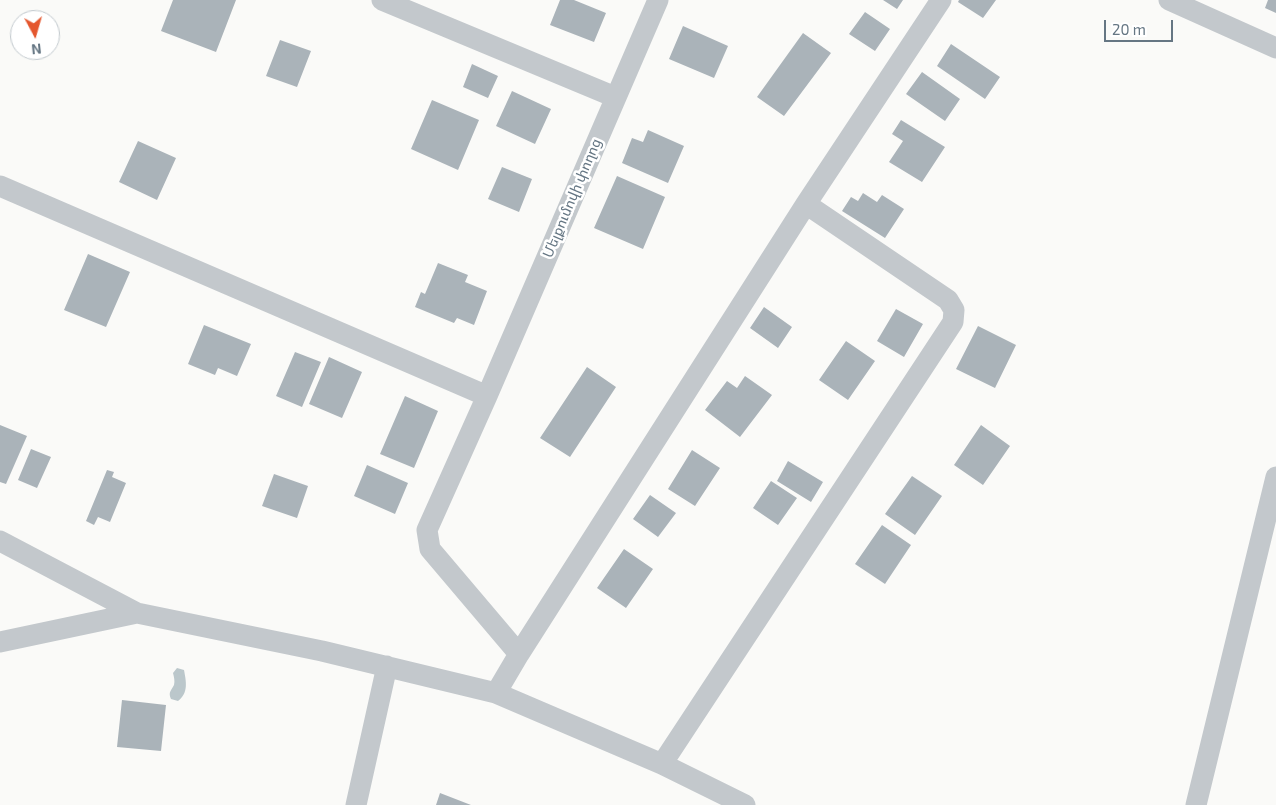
<!DOCTYPE html>
<meta charset="utf-8">
<style>
body{margin:0}
#map{position:relative;width:1276px;height:805px;overflow:hidden;background:#fafaf8;font-family:"Exo 2",sans-serif}
canvas{display:block}
.north{position:absolute;left:10px;top:10px;width:50px;height:50px;box-sizing:border-box;background:#fff;border:1px solid #c1c8cd;border-radius:50%;rotate:174deg;font-size:14px;font-weight:700;line-height:20px;text-align:center;color:#657683}
.north::after{content:'';display:block;margin:auto;width:18px;height:22px;background:#e4572e;clip-path:polygon(50% 0,100% 100%,50% 72%,0 100%)}
.scale{position:absolute;left:1104px;top:20px;width:69px;height:22px;box-sizing:border-box;border:2px solid #657683;border-top:0;padding-left:6px;font-size:15px;line-height:18px;white-space:nowrap;color:#657683;-webkit-text-stroke:4px #fff;paint-order:stroke}
</style>
<div id="map">
<canvas width="1276" height="805"></canvas>
<div class="north">N</div>
<div class="scale">20 m</div>
</div>
<script>
const c = document.querySelector('canvas').getContext('2d');
c.lineJoin = 'round';
function fillPath(path, color) { c.fillStyle = color; c.fill(path, 'evenodd'); }
function stroke(path, color, width, dash) { c.strokeStyle = color; c.lineWidth = width; c.lineCap = dash ? 'butt' : 'round'; c.setLineDash(dash || []); c.stroke(path); }
function write(font, color, halo, rows, align = 'center') {
  c.font = font + ' "Exo 2","Noto Sans Armenian",sans-serif'; c.lineWidth = 5; c.setLineDash([]); c.textBaseline = 'middle'; c.strokeStyle = halo; c.fillStyle = color; for (const [text, x, y, turn = 0] of rows) {
    c.save(); c.translate(x, y); c.rotate((+turn || 0) * Math.PI / 180); c.textAlign = isNaN(turn) ? turn : align; if (halo) c.strokeText(text, 0, 0); c.fillText(text, 0, 0); c.restore();
  }
}
fillPath(new Path2D(`
 M177,668l7,2c2,11 5,23 -6,31l-7,-2c-3,-7 0,-8 3,-14 1,-4 0,-8 -1,-12z`), '#bbc7cb');
fillPath(new Path2D(`
 M173,0h63l-20,52 -55,-21z
 M560,0h14l32,13 -12,29 -44,-17z
 M883,0h20l-6,9z
 M959,0h37l-13,18 -25,-16z
 M1268,0h8v13l-11,-5z
 M865,12l25,17 -15,22 -26,-17z
 M683,26l45,20 -14,32 -45,-19z
 M803,33l28,20 -47,63 -27,-19z
 M280,40l31,11 -14,36 -31,-11z
 M951,44l49,33 -15,22 -48,-33z
 M472,64l26,12 -10,22 -25,-11z
 M922,72l38,27 -15,22 -39,-27z
 M512,91l39,18 -16,35 -39,-18z
 M432,100l47,20 -21,50 -47,-21z
 M901,120l44,27 -23,35 -33,-20 14,-21 -11,-7z
 M648,130l36,16 -16,37 -46,-20 10,-25 11,4z
 M138,141l38,17 -19,42 -38,-18z
 M502,167l30,12 -13,33 -31,-13z
 M617,176l48,21 -22,52 -49,-21z
 M863,193l14,9 5,-7 22,14 -19,29 -43,-27 9,-14 7,4z
 M88,254l42,18 -24,55 -42,-17z
 M438,263l30,12 -3,7 22,9 -13,34 -17,-7 -3,5 -39,-16 6,-15 4,2z
 M764,307l28,20 -14,21 -28,-20z
 M896,309l27,15 -19,33 -27,-16z
 M204,325l47,19 -14,32 -19,-8 -3,7 -27,-11z
 M978,326l38,19 -21,43 -39,-19z
 M846,341l29,20 -27,39 -29,-20z
 M295,352l26,10 -19,45 -26,-11z
 M329,357l33,15 -20,46 -33,-14z
 M587,367l29,20 -46,70 -30,-19z
 M745,376l27,19 -32,42 -35,-27 22,-29 10,7z
 M405,396l33,15 -24,57 -34,-14z
 M0,425l27,11 -21,48 -6,-2z
 M981,425l29,21 -27,39 -29,-20z
 M31,449l20,8 -14,31 -19,-8z
 M692,450l28,18 -25,38 -27,-17z
 M788,461l35,21 -12,20 -34,-21z
 M367,465l41,18 -13,31 -41,-18z
 M107,470l7,2 -2,5 14,6 -16,39 -12,-5 -4,8 -8,-4z
 M274,474l34,12 -11,32 -35,-12z
 M912,476l30,20 -27,39 -30,-21z
 M771,481l26,17 -19,27 -25,-17z
 M650,495l26,18 -18,24 -25,-18z
 M882,525l29,20 -26,39 -30,-20z
 M624,549l29,20 -27,39 -29,-20z
 M122,700l44,5 -5,46 -44,-4z
 M440,793l31,12h-35z`), '#aab3b9');
stroke(new Path2D(`
 M382,0l233,97
 M1169,0l107,48
 M0,186l487,210
 M0,541l137,72
 M0,642l137,-29 185,38 174,42 166,71 83,41
 M519,654l-89,-105 -3,-19 60,-134 171,-396
 M496,693l23,-39 287,-450 135,-204
 M662,764l291,-442 1,-12 -6,-10 -142,-96
 M356,805l31,-139
 M1196,805l80,-328`), '#c3c8cc', 21);
write('14px', '#657683', '#fff', [
 ["Մելքումովի փողոց",572,198,-67]
]);
</script>
